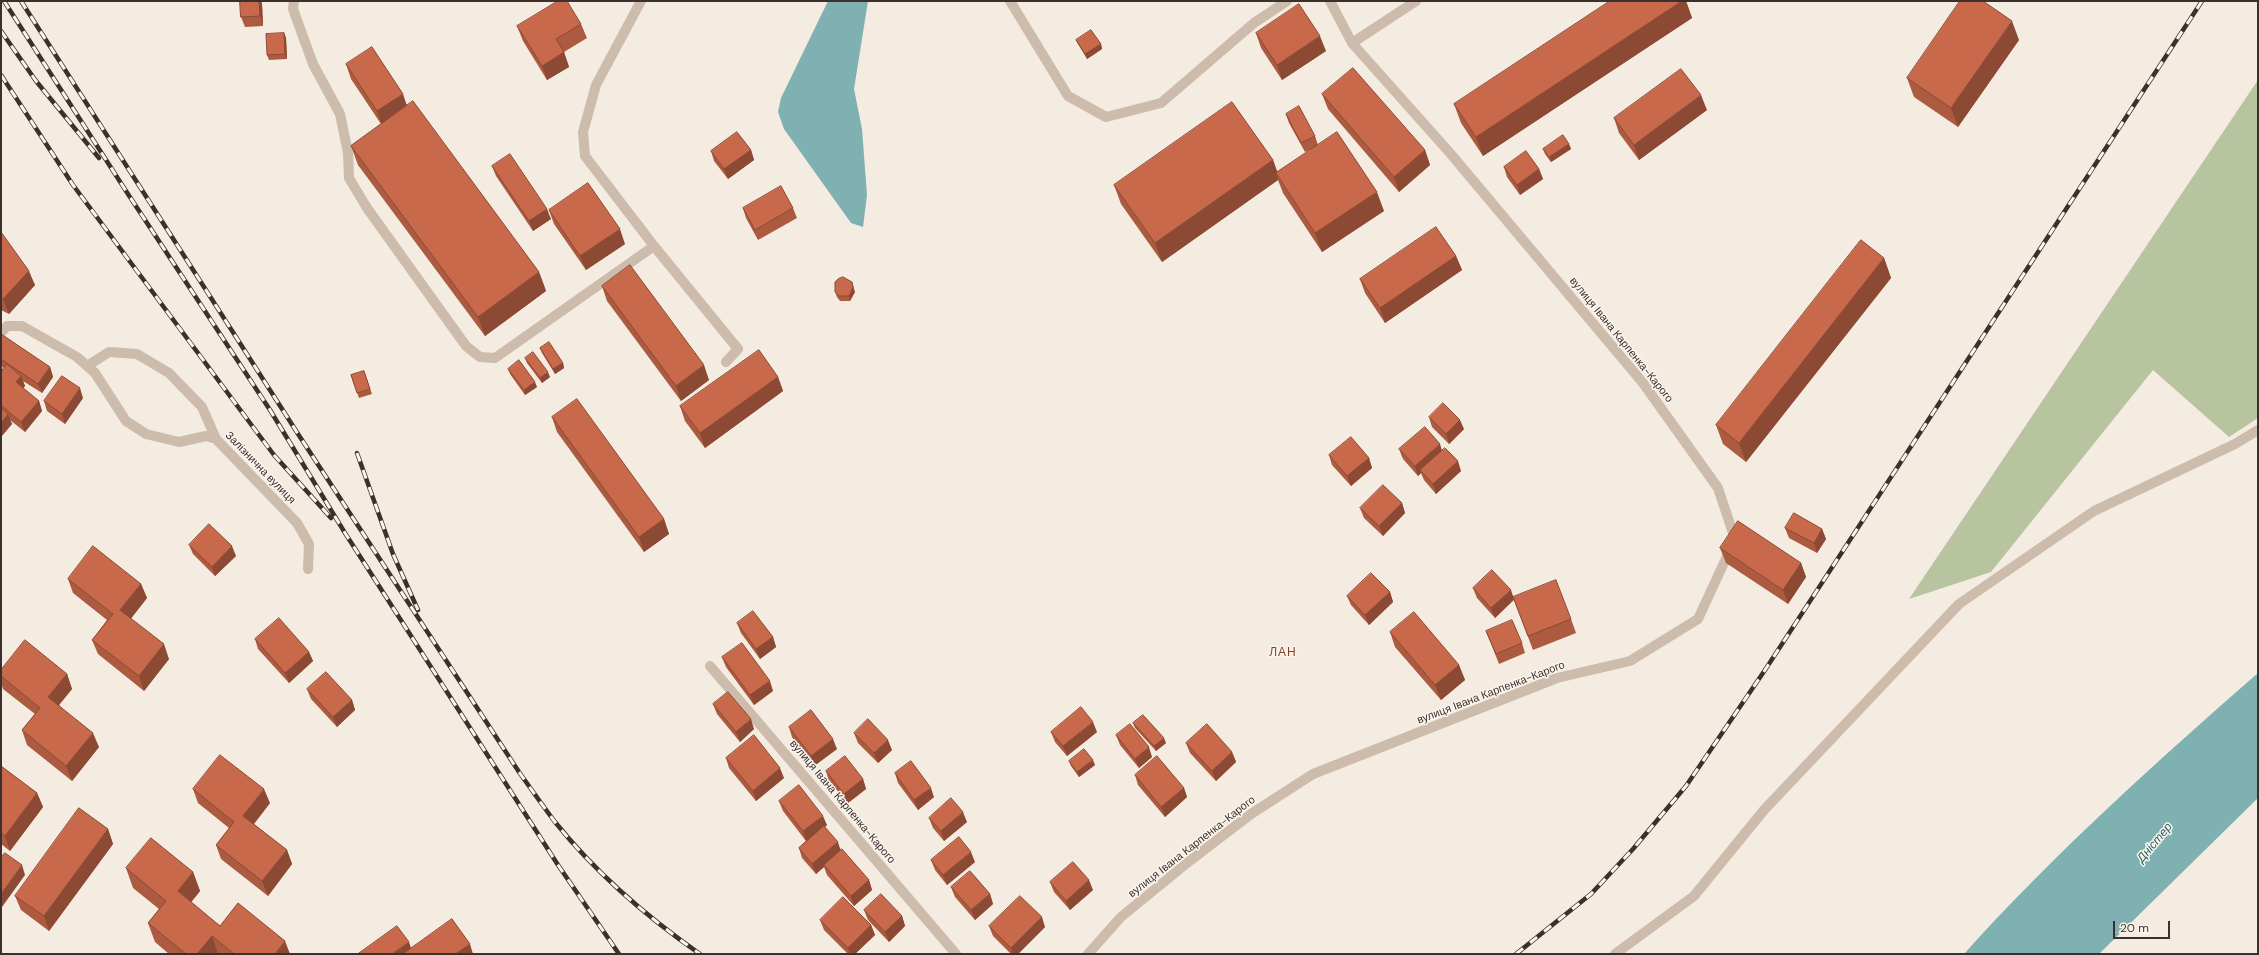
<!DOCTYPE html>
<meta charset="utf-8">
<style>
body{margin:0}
#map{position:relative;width:2259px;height:955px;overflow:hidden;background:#f4ebe1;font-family:"DM Sans",sans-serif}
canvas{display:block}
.frame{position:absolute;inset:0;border:2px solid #3b302b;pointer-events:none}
.scale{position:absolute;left:2113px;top:921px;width:57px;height:18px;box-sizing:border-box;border:2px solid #3b302b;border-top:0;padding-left:5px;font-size:12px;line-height:14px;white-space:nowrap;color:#3b302b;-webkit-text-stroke:3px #fbf5ee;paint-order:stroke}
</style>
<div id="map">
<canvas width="2259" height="955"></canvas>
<div class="frame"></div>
<div class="scale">20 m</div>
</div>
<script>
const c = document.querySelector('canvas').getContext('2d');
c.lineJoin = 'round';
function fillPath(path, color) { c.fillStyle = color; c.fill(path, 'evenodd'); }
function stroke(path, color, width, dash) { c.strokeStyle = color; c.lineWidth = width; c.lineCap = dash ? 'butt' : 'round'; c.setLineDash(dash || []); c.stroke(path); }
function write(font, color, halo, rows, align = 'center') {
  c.font = font + ' "DM Sans",sans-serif'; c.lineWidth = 3; c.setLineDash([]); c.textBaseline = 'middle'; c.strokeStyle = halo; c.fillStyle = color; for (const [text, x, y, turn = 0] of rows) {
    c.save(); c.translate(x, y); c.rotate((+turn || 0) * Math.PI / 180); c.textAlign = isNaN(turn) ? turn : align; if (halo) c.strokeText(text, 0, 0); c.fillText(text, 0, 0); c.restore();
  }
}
fillPath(new Path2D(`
 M2258,80v338l-29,19 -76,-67 -162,202 -82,27z`), '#b8c4a0');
fillPath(new Path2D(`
 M828,1h40l-14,88 8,40 5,66 -4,32 -12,-4 -67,-94 -6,-17 3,-14z
 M2258,673v125l-159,156h-135c90,-100 192,-192 294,-281z`), '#7fb0b2');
stroke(new Path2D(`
 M294,1l-1,8 20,55 27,50 8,39 1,25 18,30 99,138 14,11 15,1 159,-112
 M641,1l-45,84 -13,47 2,24 69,90 84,103 -12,13
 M1010,1l58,95 38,21 55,-14 93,-80 33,-22
 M1352,43l64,-42
 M1,333l6,-7h15l55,31 18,16 31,48 20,13 33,8 27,-6 10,3 81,84 12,21 -1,25
 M87,366l22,-14 28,2 32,19 33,34 14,32
 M710,666l246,288
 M1088,954l33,-37 66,-54 64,-49 62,-40 244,-96 73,-17 68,-42 37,-80 -17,-51 -75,-105 -193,-230 -98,-110 -22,-42
 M1615,954l79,-58 70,-86 195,-206 135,-93 141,-67 23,-14`), '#cdbbac', 10);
const rail = new Path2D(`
 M4,1l122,190 144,219 75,123 213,332 61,89
 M21,1l279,436 219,335c12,17 24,34 36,50 41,51 92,95 145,132
 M1,31l35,50 63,77
 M1,75l72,110 177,238 24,32 57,63
 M357,453l36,101 25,56
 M1516,954l75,-60 42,-45 53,-63 79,-116 437,-669`);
stroke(rail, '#3b302b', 4.5);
stroke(rail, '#fbf5ee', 3, [9]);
fillPath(new Path2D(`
 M240,1h21l1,3 1,22 -18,1 -4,-10z
 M1682,1h4l6,17 -209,138 -22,-33 -7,-19z
 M581,24l6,14 -23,14 5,15 -22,13 -24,-39 -6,-15z
 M284,33l2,5 1,21 -18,1 -2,-5z
 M1256,33l70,18 -44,29 -21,-32z
 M1076,40l25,4 1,5 -15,10 -9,-15z
 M2019,40l-61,87 -44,-30 -7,-19z
 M346,64l61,41 132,167 7,19 -61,45 -127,-171 -7,-19 30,-22 -30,-45z
 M1322,94l103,56 5,15 -31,27 -71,-83z
 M1707,110l-68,50 -20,-27 -5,-15z
 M1286,114l29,22 3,9 66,66 -62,41 -39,-59 -5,-13 -116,82 -41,-58 -7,-19 159,-25 4,12 39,-25 -11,5 -16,-29z
 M1569,144l2,5 -20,13 -6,-8 -2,-5z
 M751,150l3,10 -26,19 -14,-18 -3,-10z
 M492,166l59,53 -18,12 -37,-55z
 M1504,167l35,2 4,10 -23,16 -13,-18z
 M743,208h50l4,10 -39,22 -12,-22z
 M549,210l76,34 -39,26 -32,-46z
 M1,232l34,53 -26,29 -8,-4z
 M1456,256l6,14 -77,53 -20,-30 -5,-14z
 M1884,258l7,20 -145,184 -23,-18 -7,-19z
 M602,286l107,94 -28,21 -74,-100z
 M835,292h20l-5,9h-10l-3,-4z
 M1,334l49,33 3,10 -11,16 -19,-12 2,5 -2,2 16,13 3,10 -17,21 -15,-12 2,4 -11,13v-65l3,-4 -3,-2z
 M540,348l23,15 1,5 -9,6 -13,-21z
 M525,358l25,19 -8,6 -15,-20z
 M508,369l29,18 -12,8 -15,-21z
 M364,371l8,23 -13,4 -8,-23z
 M778,377l5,14 -78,57 -20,-27 -5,-15z
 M83,398l-18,26 -18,-13 -3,-10z
 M552,417l112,102 5,15 -25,18 -87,-120z
 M1429,417l35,12 -15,15 -17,-17z
 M1399,449l43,1 19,21 -25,23 -12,-14 -3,-7 -3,3 -15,-17z
 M1329,455l40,3 3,10 -21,18 -19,-21z
 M1402,503l3,10 -22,23 -19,-18 -4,-10z
 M1785,528l37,1 4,10 -9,14 -28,-15z
 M189,545l47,11 -21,20 -22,-22z
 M1720,548l81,15 5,14 -18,27 -62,-41z
 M68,579l73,5 6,14 -16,20 38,41 -25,32 -46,-37 -6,-14 15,-20 -34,-27z
 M1473,588l40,9 58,22 5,14 -43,17 -19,-50 -19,18 -18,-20z
 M1390,592l3,10 -24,23 -18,-20 -4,-9z
 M737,623l36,14 3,10 -16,12 -19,-26z
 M1486,631l36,12 3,10 -26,11z
 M1390,632l69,33 6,15 -24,20 -46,-53z
 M255,639l54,13 4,9 -24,22 -31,-34z
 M722,657l51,34 -19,14 -28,-38z
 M1,670l66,4 5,15 -13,16 40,42 -27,34 -45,-36 -5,-15 13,-16 -32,-25 -2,-7z
 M307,689l45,11 3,10 -18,17 -26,-28z
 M713,704l41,25 -14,13 -23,-28z
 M1133,723l33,20 -10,8 -21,-23z
 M789,727l48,22 -23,17 -22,-29z
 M1051,732h46l-30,24 -12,-14z
 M854,733l38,17 -14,13 -20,-20z
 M1116,735l36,22 -13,11 -19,-23z
 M1186,743l46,9 4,10 -20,19 -26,-28z
 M726,758l58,20 -28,23 -27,-33z
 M1069,761l26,4 -16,12 -8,-11z
 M1,766l36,27 6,14 -33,44 -9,-7z
 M826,771l37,8 3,10 -18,14 -19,-22z
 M895,773l39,24 -16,13 -20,-27z
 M1135,775l49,13 3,9 -22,20 -27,-32z
 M193,789l77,14 -16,21 33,26 5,14 -24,32 -47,-37 -5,-14 13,-17 -31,-25z
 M779,801l48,24 -2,2 16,23 28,30 3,10 -18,16 -27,-31 -3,-8 -8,7 -14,-16 -3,-10 7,-7 -23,-30z
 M929,818l38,4 -23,19 -11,-13z
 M108,829l5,15 -64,87 -28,-21 -6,-14z
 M931,860l44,2 -28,23 -12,-15z
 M126,868l67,4 7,19 -9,11 29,24 70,28h-121l-14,-12 -7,-19 11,-14 -26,-21z
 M1050,882l43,8 -23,20 -16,-18z
 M951,887l39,7 3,10 -18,16 -20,-23z
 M864,910l38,6 3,10 -16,16 -21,-22z
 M820,920l51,5 4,10 -20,19h-7l-24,-24z
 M989,926l56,1 -27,27h-7l-18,-18z`), '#ac5a40');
fillPath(new Path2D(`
 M259,1h2l1,3 1,22 -3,-10z
 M1682,1h4l6,17 -209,138 -7,-19z
 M2012,21l7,19 -61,87 -7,-19z
 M284,33l2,5 1,21 -2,-5z
 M1320,36l6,15 -44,29 -5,-15z
 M1101,44l1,5 -15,10 -2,-5z
 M564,52l5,15 -22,13 -5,-14z
 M403,94l5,15 -26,17 -5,-15z
 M1701,95l6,15 -68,50 -5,-15z
 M1569,144l2,5 -20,13 -2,-5z
 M751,150l3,10 -26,19 -4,-10z
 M1425,150l5,15 -31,27 -5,-15z
 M1273,160l7,19 -4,-6 2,7 -116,82 -7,-19z
 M1539,169l4,10 -23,16 -3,-10z
 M1377,192l7,19 -62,41 -7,-19z
 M547,209l4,10 -18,12 -4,-10z
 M620,229l5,15 -39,26 -6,-14z
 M1456,256l6,14 -77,53 -5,-15z
 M1884,258l7,20 -145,184 -7,-19z
 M29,271l6,14 -26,29 -6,-15z
 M539,272l7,19 -61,45 -7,-19z
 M852,282l3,10 -5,9 -1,-5z
 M563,363l1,5 -9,6 -2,-5z
 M704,365l5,15 -28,21 -5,-15z
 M50,367l3,10 -11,16 -4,-9z
 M548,372l2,5 -8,6 -2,-5z
 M21,376l4,10 -5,6 -4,-10z
 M778,377l5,14 -78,57 -5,-15z
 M535,382l2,5 -12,8 -1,-5z
 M80,388l3,10 -18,26 -3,-10z
 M39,401l3,10 -17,21 -4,-10z
 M8,414l4,10 -11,13v-14z
 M1460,420l4,9 -15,15 -3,-10z
 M1440,444l3,10 -23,16 1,3 -3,3 -3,-10z
 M1369,458l3,10 -21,18 -4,-10z
 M1458,461l3,10 -25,23 -3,-10z
 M1402,503l3,10 -22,23 -4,-10z
 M664,519l5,15 -25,18 -5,-15z
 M1822,529l4,10 -9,14 -3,-10z
 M232,546l4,10 -21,20 -3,-9z
 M1801,563l5,14 -18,27 -5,-14z
 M141,584l6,14 -21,27 -6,-15z
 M1511,590l3,9 -19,19 -4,-10z
 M1390,592l3,10 -24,23 -4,-10z
 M773,637l3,10 -16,12 -4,-10z
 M164,644l5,15 -25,32 -5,-15z
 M309,652l4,9 -24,22 -4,-10z
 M1459,665l6,15 -24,20 -6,-15z
 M67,674l5,15 -18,22 -6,-14z
 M770,681l3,10 -19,14 -4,-10z
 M352,700l3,10 -18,17 -4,-10z
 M751,719l3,10 -14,13 -4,-10z
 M1093,722l4,10 -30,24 -4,-10z
 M93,733l6,14 -27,34 -6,-15z
 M1164,738l2,5 -10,8 -2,-5z
 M833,739l4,10 -23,17 -3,-10z
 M888,740l4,10 -14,13 -4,-10z
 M1149,747l3,10 -13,11 -4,-9z
 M1232,752l4,10 -20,19 -4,-10z
 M1093,760l2,5 -16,12 -2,-5z
 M780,768l4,10 -28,23 -3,-10z
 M863,779l3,10 -18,14 -4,-9z
 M931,788l3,9 -16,13 -4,-10z
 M1184,788l3,9 -22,20 -4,-10z
 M264,789l6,14 -21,27 -6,-14z
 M37,793l6,14 -33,44 -5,-15z
 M963,812l4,10 -23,19 -3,-10z
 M823,816l4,9 -21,16 -3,-10z
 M108,829l5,15 -64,87 -5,-15z
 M838,842l3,10 -17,13v2l-8,7 -4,-10z
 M287,850l5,14 -24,32 -6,-15z
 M971,852l4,10 -28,23 -4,-10z
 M22,865l3,10 -23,32 -1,-4v-9z
 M193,872l7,19 -15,19 -7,-19z
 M869,880l3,10 -18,16 -3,-10z
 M1089,880l4,10 -23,20 -4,-9z
 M990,894l3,10 -18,16 -4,-10z
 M902,916l3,10 -16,16 -4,-10z
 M1042,917l3,10 -27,27h-5l-2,-6z
 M871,925l4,10 -20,19h-5l-2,-6z
 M212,936l6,18h-21z
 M285,941l5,13h-15z
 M409,942l4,12h-21z
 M470,944l3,10h-18z`), '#8c4a34');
const building = new Path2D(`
 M240,1h19l1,15 -19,1z
 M558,1h9l14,23 -25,15 8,13 -22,14 -25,-40z
 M1610,1h72l-206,136 -22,-33z
 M1960,1h23l29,20 -61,87 -44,-30z
 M1299,4l21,32 -43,29 -21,-32z
 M1091,30l10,14 -16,10 -9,-14z
 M284,33l1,21 -18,1 -1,-21z
 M372,47l31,47 -26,17 -31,-47z
 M1353,68l72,82 -31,27 -72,-83z
 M1681,69l20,26 -67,50 -20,-27z
 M413,101l126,171 -61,45 -127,-171z
 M1232,102l41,58 -118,83 -41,-58z
 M1299,106l16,30 -14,7 -15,-29z
 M737,132l14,18 -27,19 -13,-18z
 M1337,132l40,60 -62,41 -39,-60z
 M1563,135l6,9 -20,13 -6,-8z
 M1526,151l13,18 -22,16 -13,-18z
 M510,154l37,55 -18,12 -37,-55z
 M588,183l32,46 -40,27 -31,-46z
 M781,186l12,22 -38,22 -12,-22z
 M1436,227l20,29 -76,52 -20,-29z
 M1,232l28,39 -26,28 -2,-1z
 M1861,240l23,18 -145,185 -23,-18z
 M630,265l74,100 -28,21 -74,-100z
 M843,277l9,5 1,5 -4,9h-10l-4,-4v-10l3,-3z
 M1,334l49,33 -12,17 -37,-25z
 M549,342l14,21 -10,6 -13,-21z
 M759,350l19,27 -78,56 -20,-27z
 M533,352l15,20 -8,6 -15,-20z
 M519,360l16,22 -11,8 -16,-21z
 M7,364l14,12 -5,6 23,19 -18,21 -20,-17v-33z
 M364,371l6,18 -13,4 -6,-18z
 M62,376l18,12 -18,26 -18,-13z
 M577,399l87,120 -25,18 -87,-120z
 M1443,403l17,17 -14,14 -17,-17z
 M1,408l7,6 -7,9z
 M1425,427l15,17 -25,22 -16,-17z
 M1351,437l18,21 -22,18 -18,-21z
 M1445,448l13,13 -25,23 -13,-14z
 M1383,485l19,18 -23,23 -19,-18z
 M1794,513l28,16 -8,14 -29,-15z
 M1738,521l63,42 -18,27 -63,-42z
 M209,524l23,22 -20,21 -23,-22z
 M93,546l48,38 -21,26 44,34 -25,32 -47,-36 21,-26 -45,-35z
 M1492,570l19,20 -20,18 -18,-20z
 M1371,573l19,19 -25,23 -18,-19z
 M1556,580l15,39 -43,17 -15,-39z
 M753,611l20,26 -17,12 -19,-26z
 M1414,612l45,53 -24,20 -45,-53z
 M279,618l30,34 -24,21 -30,-34z
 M1512,620l10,23 -26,11 -10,-23z
 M25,640l42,34 -19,23 45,36 -27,33 -44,-36 18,-22 -39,-32v-6z
 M742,643l28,38 -20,14 -28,-38z
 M326,672l26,28 -19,17 -26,-28z
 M728,692l23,27 -15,13 -23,-28z
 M1081,707l12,15 -30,24 -12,-14z
 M811,710l22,29 -22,17 -22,-29z
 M1143,715l21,23 -10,8 -21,-23z
 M868,719l20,21 -14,13 -20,-20z
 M1130,724l19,23 -14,12 -19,-24z
 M1207,724l25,28 -20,19 -26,-28z
 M754,735l26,33 -27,23 -27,-33z
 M1084,749l9,11 -16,12 -8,-11z
 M220,755l44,34 -21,27 44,34 -25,31 -46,-36 18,-23 -41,-33z
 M845,756l18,23 -19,15 -18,-23z
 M1157,756l27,32 -23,19 -26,-32z
 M911,761l20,27 -17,12 -19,-27z
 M1,766l36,27 -32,43 -4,-3z
 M799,785l24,31 -20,15 -24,-30z
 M951,798l12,14 -22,19 -12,-13z
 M79,808l29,21 -64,87 -29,-20z
 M824,826l14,16 -26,22 -13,-16z
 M959,837l12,15 -28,23 -12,-15z
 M151,838l42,34 -15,19 42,35 18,-23 47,38 -10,13h-41l-22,-18 -15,18h-11l-38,-31 18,-22 -40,-33z
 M842,849l27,31 -18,16 -27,-31z
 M5,853l17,12 -21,29v-36z
 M1073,862l16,18 -23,21 -16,-19z
 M970,871l20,23 -19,16 -20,-23z
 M881,894l21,22 -17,16 -21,-22z
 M1020,896l22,21 -31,31 -22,-22z
 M843,897l28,28 -23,23 -28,-28z
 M452,919l18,25 -15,10h-52z
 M397,926l12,16 -17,12h-34z`);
fillPath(building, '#c8694b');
stroke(building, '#8c4a34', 1);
write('11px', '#3b302b', '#fbf5ee', [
 ["вулиця Івана Карпенка-Карого",1621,340,51],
 ["Залізнична вулиця",260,468,46],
 ["вулиця Івана Карпенка-Карого",1491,693,-21],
 ["вулиця Івана Карпенка-Карого",842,802,50],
 ["вулиця Івана Карпенка-Карого",1192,847,-38]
]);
c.letterSpacing = '1px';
write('12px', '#8c3b22', '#fbf5ee', [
 ["ЛАН",1283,653]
]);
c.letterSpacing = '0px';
write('italic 12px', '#1f5a5e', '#fbf5ee', [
 ["Дністер",2155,843,-50]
]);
</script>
